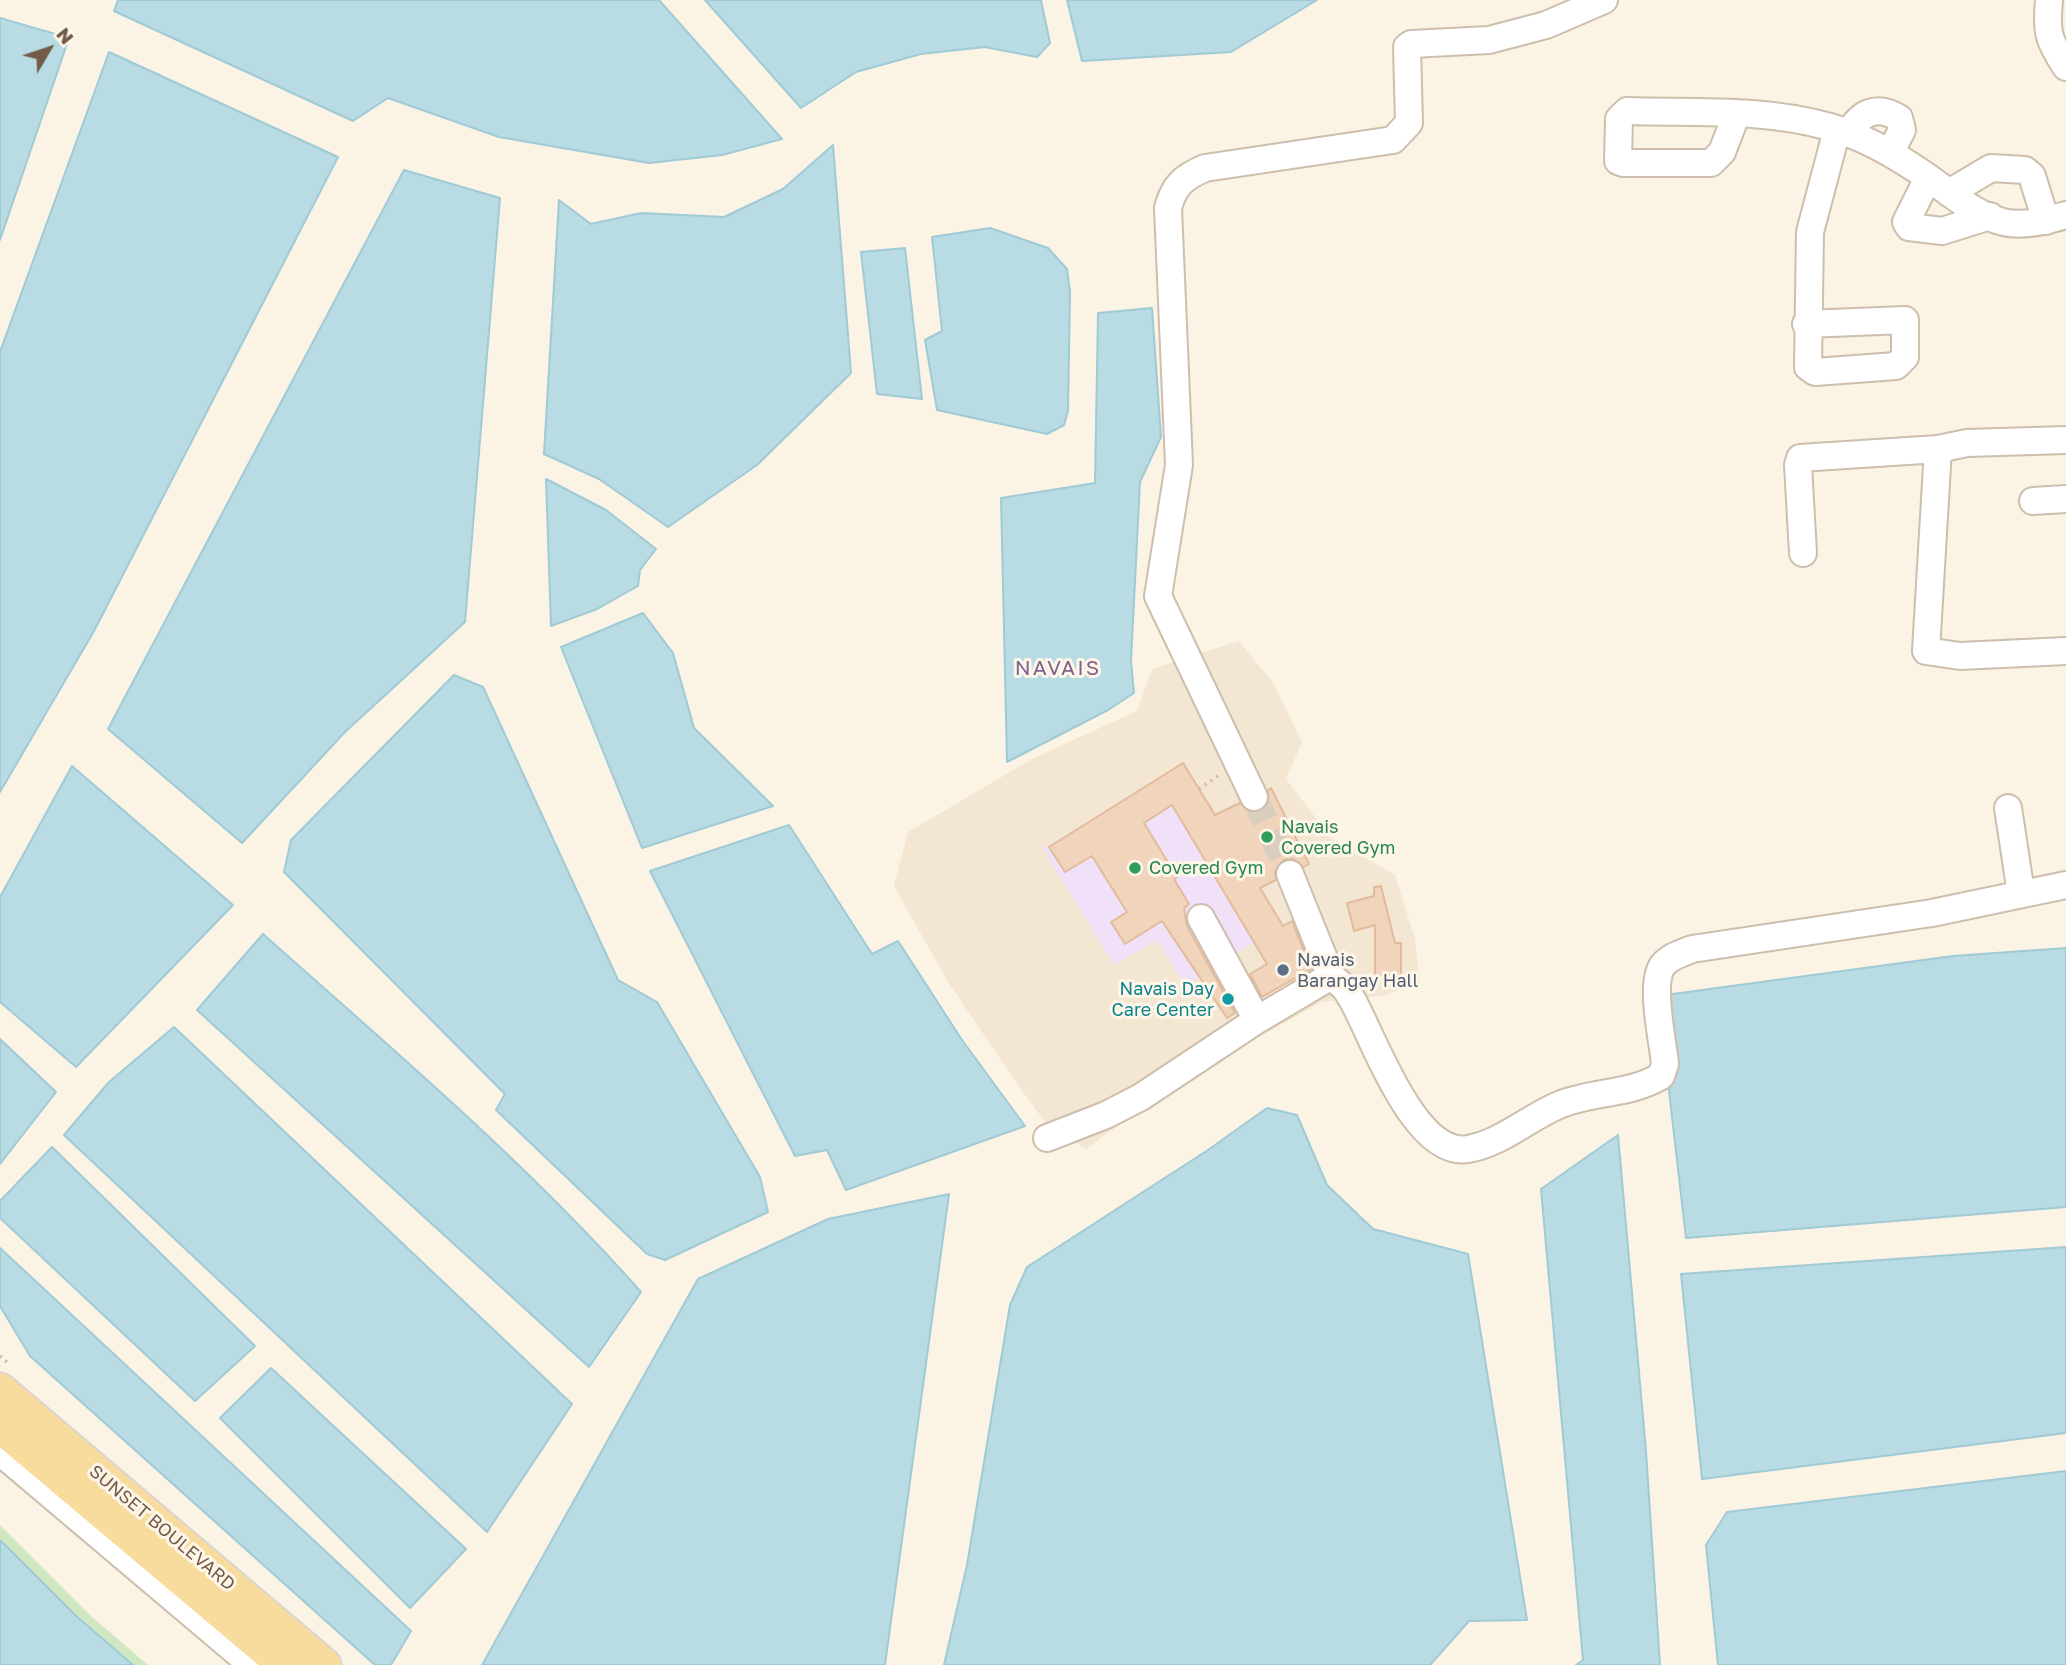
<!DOCTYPE html>
<style>
body{margin:0}
#map{position:relative;width:2066px;height:1665px;overflow:hidden;background:#fbf3e3;font-family:"Golos Text",sans-serif}
canvas{display:block}
.north{position:absolute;left:14px;top:14px;width:70px;height:70px;-webkit-text-stroke:5px #fef7e9;paint-order:stroke;rotate:51deg;font-size:19px;font-weight:700;line-height:28px;text-align:center;color:#735b4a}
.north::after{content:'';display:block;margin:auto;width:24px;height:32px;background:#735b4a;clip-path:polygon(50% 0,100% 100%,50% 72%,0 100%)}
</style>
<div id="map">
<canvas width="2066" height="1665"></canvas>
<div class="north">N</div>
</div>
<script>
const c = document.querySelector('canvas').getContext('2d');
c.lineJoin = 'round';
function fillPath(path, color) { c.fillStyle = color; c.fill(path, 'evenodd'); }
function stroke(path, color, width, dash) { c.strokeStyle = color; c.lineWidth = width; c.lineCap = dash ? 'butt' : 'round'; c.setLineDash(dash || []); c.stroke(path); }
function write(font, color, halo, rows, align = 'center') {
  c.font = font + ' "Golos Text",sans-serif'; c.lineWidth = 6; c.setLineDash([]); c.textBaseline = 'middle'; c.strokeStyle = halo; c.fillStyle = color; for (const [text, x, y, turn = 0] of rows) {
    c.save(); c.translate(x, y); c.rotate((+turn || 0) * Math.PI / 180); c.textAlign = isNaN(turn) ? turn : align; if (halo) c.strokeText(text, 0, 0); c.fillText(text, 0, 0); c.restore();
  }
}
fillPath(new Path2D(`
 M1239,641l34,42 29,59 -16,37 44,58 65,38 20,64 5,43 -38,14 -60,6 -149,83 -87,64 -40,-26 -26,-35 -72,-106 -54,-96 14,-54 126,-74 103,-47 15,-42z`), '#f3e6d2');
fillPath(new Path2D(`
 M1183,763l99,162 -97,60 -28,-45 -43,25 -71,-116z`), '#f0e0f8');
fillPath(new Path2D(`
 M0,1525l92,92 56,48h-23l-125,-68z`), '#cfe8c2');
const water = new Path2D(`
 M118,0h541l123,139 -60,16 -73,8 -150,-26 -111,-39 -35,23 -239,-110z
 M705,0h336l9,43 -13,14 -52,-10 -64,7 -65,18 -55,36z
 M1067,0h250l-86,52 -149,9z
 M0,18l69,20 -69,202z
 M109,52l229,105 -244,474 -94,161v-440z
 M833,145l18,228 -94,92 -89,62 -69,-48 -55,-25 15,-254 32,24 50,-11 83,4 59,-28z
 M404,170l96,28 -35,424 -120,110 -103,111 -134,-114z
 M990,228l58,20 19,21 3,23 -2,119 -4,14 -17,9 -110,-24 -12,-70 17,-9 -10,-94z
 M905,248l17,151 -45,-5 -16,-142z
 M1152,308l9,129 -21,45 -9,179 3,32 -26,17 -101,52 -6,-264 94,-15 3,-170z
 M546,479l60,31 50,39 -16,21 -2,16 -41,23 -46,17z
 M643,613l30,40 21,75 79,78 -131,42 -81,-201z
 M454,675l29,12 135,293 39,22 103,175 8,35 -103,48 -18,-6 -151,-144 9,-16 -221,-222 7,-32z
 M72,766l161,139 -157,162 -76,-65v-105z
 M789,825l83,129 26,-13 64,99 63,86 -179,64 -19,-40 -32,6 -145,-285z
 M263,934c129,115 263,228 378,358l-52,75 -392,-357z
 M2066,948v259l-380,31 -28,-242 295,-40z
 M174,1027l398,377 -85,128 -423,-397 45,-53z
 M0,1039l56,53 -56,72z
 M1267,1108l30,7 30,70 46,44 95,25 59,366 -58,1 -39,44h-486l23,-100 43,-260 17,-38 181,-117z
 M1618,1135l28,316 14,214h-84l7,-5 -42,-471z
 M52,1147l203,199 -60,55 -195,-183v-17z
 M949,1194l-64,471h-403l216,-386 130,-60z
 M2066,1247v186l-364,46 -21,-205z
 M0,1248l411,383 -20,34h-16l-345,-309 -30,-50z
 M271,1368l195,181 -56,59 -190,-190z
 M2066,1471v194h-348l-12,-120 21,-33z
 M0,1540l75,75 58,50h-133z`);
fillPath(water, '#b8dbe4');
stroke(water, '#9fcad6', 2);
const building = new Path2D(`
 M1183,763l32,52 25,-12 12,10 9,-2 6,-6 1,-15 3,-2 38,76 -5,3 -11,-8 -9,1 -9,11 1,9 -16,8 23,38 9,-5 19,48 -49,28 -12,-23 17,-10 -95,-159 -28,18 33,54 -3,2 15,25 -5,4 3,18 48,87 -8,5 -65,-97 -37,23 -14,-22 16,-10 -35,-56 -27,16 -16,-25z
 M1381,886l14,57h6v32h-26v-50l-21,6 -7,-28 27,-7v-9z`);
fillPath(building, '#f0d4bb');
stroke(building, '#e2bb9c', 2);
stroke(new Path2D(`
 M1254,797l36,77`), '#d9cdbd', 26, [26, 13]);
const minor = new Path2D(`
 M2049,0c-3,32 -1,40 17,67
 M1737,113l-15,39 -11,11h-88l-5,-2 1,-42 8,-8c67,2 138,-3 203,16 35,10 69,30 99,51 22,16 47,37 74,44 20,5 44,-1 63,-7
 M1848,134c12,-21 28,-30 51,-16l3,12 -12,23
 M1928,178l-22,44 3,5 33,4 48,-15
 M1949,193l42,-25 34,2 7,6 14,45
 M1806,324l99,-4v37l-9,9 -81,6 -7,-5 2,-135 27,-102
 M1938,449l-12,202 34,5 106,-5
 M2033,501l33,-2
 M1803,553l-5,-88 2,-7 138,-9 29,-6 99,-3
 M1254,797l-96,-201 21,-131 -11,-257c6,-23 16,-31 37,-40l188,-28 16,-17 -2,-76 4,-3 78,-4 57,-15 58,-25
 M2008,808l13,85
 M1201,918l56,102
 M1331,976l14,12 8,13c21,38 62,157 115,148 34,-6 60,-31 91,-44 33,-14 71,-10 102,-29l4,-12c-2,-23 -16,-81 -2,-99 7,-9 20,-12 29,-16l240,-36 134,-28
 M1047,1138l59,-23 35,-18 116,-77 74,-44 -41,-102
 M0,1452l252,213`);
const major = new Path2D(`
 M0,1390l324,275
 M0,1426l284,239`);
stroke(minor, '#cebead', 30);
stroke(major, '#dbd4d0', 37);
stroke(new Path2D(`
 M1199,789l20,-14
 M0,1356l8,7`), '#d5b79f', 3.5, [2, 5]);
stroke(minor, '#fff', 26);
stroke(major, '#f8dc9d', 33);
for (const [x, y, r, color] of [
 [1267,837,7,"#2e9e5b"],
 [1135,868,7,"#2e9e5b"],
 [1283,970,7,"#5c6f8a"],
 [1228,999,7,"#0f9aa8"]
]) { const dot = new Path2D(); dot.arc(x, y, r, 0, 2 * Math.PI); c.fillStyle = color; c.fill(dot); stroke(dot, '#fef7e9', 2.5); }
write('18px', '#27864d', '#fef7e9', [
 ["Navais",1281,827],
 ["Covered Gym",1281,848],
 ["Covered Gym",1149,868]
], 'left');
write('18px', '#4e5e75', '#fef7e9', [
 ["Navais",1297,960],
 ["Barangay Hall",1297,981]
], 'left');
write('18px', '#0d838f', '#fef7e9', [
 ["Navais Day",1214,989],
 ["Care Center",1214,1010]
], 'right');
write('18px', '#735b4a', '#fef7e9', [
 ["SUNSET BOULEVARD",162,1528,40]
]);
c.letterSpacing = '2px';
write('21px', '#83628f', '#fef7e9', [
 ["NAVAIS",1058,668]
]);
c.letterSpacing = '0px';
</script>
